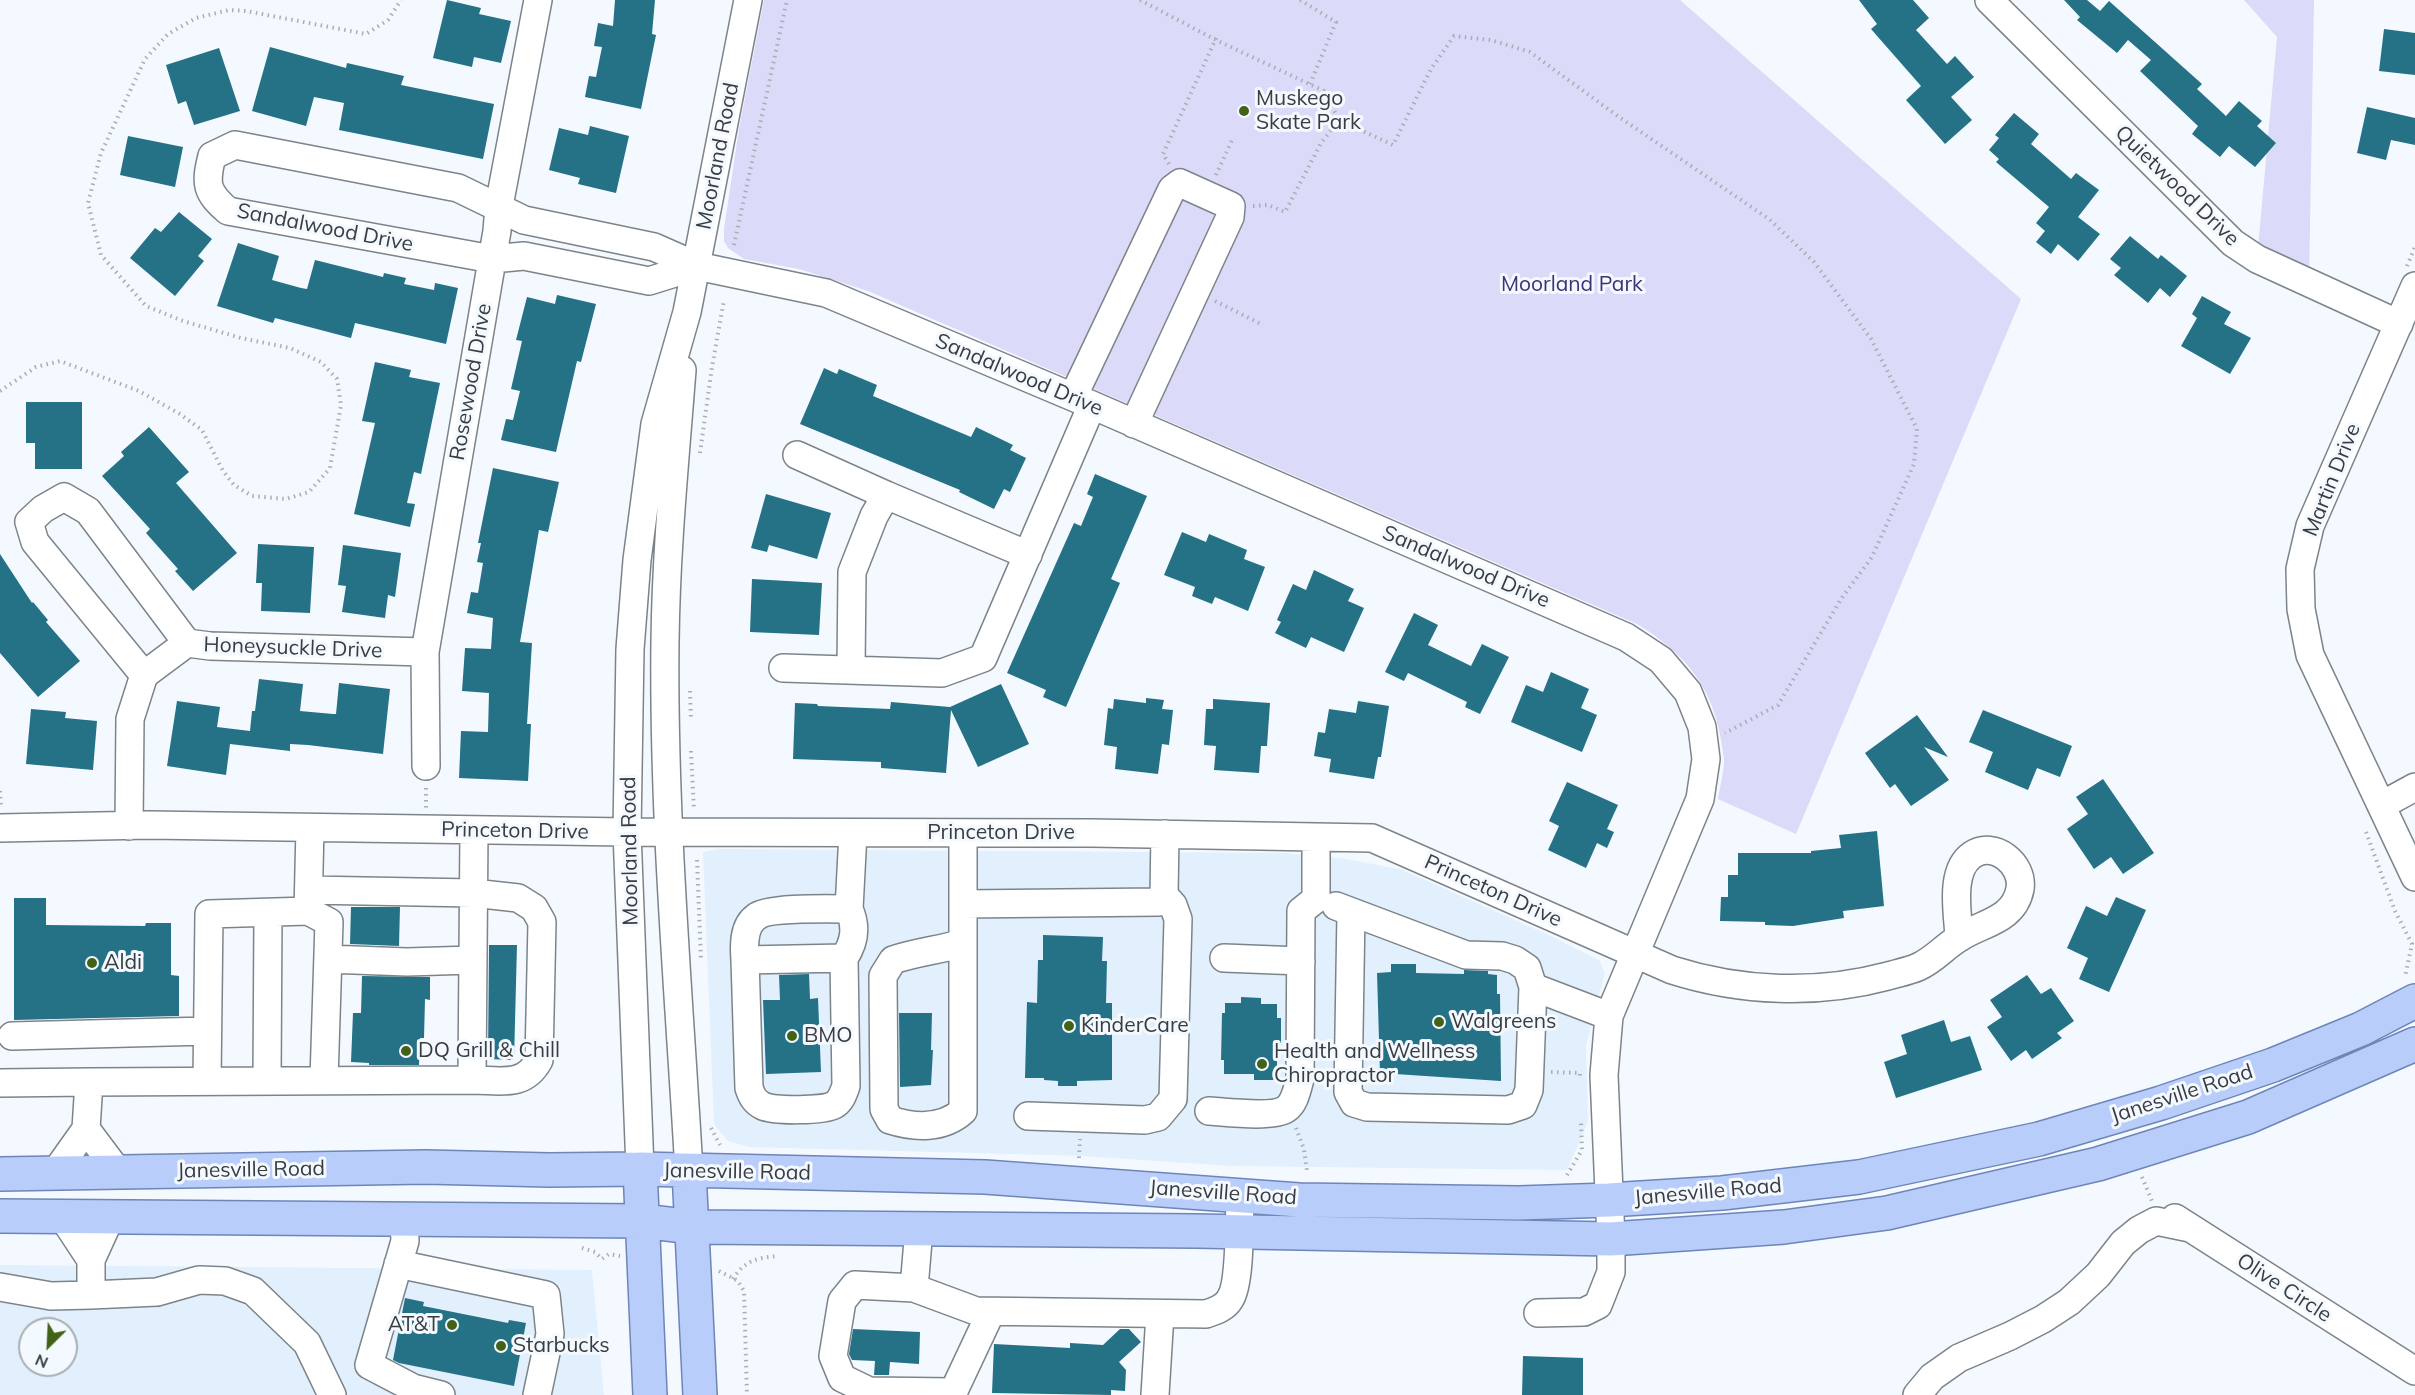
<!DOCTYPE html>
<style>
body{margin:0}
#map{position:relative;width:2415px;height:1395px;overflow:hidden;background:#f3f9ff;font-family:Mulish,sans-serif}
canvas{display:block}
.north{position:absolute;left:18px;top:1317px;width:60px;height:60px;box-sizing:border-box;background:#f3f9ff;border:2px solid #a9aeb2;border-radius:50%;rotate:204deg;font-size:16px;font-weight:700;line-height:24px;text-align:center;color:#393d3f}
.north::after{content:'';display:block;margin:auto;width:21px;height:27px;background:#416217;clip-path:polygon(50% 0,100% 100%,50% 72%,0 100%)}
</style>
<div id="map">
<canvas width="2415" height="1395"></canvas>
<div class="north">N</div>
</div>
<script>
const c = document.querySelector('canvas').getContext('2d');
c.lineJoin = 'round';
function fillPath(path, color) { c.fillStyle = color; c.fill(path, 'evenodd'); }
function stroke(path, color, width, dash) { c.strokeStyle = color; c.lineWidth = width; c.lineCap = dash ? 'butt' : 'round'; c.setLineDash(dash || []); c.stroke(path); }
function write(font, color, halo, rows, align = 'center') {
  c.font = font + ' Mulish,sans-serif'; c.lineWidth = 6; c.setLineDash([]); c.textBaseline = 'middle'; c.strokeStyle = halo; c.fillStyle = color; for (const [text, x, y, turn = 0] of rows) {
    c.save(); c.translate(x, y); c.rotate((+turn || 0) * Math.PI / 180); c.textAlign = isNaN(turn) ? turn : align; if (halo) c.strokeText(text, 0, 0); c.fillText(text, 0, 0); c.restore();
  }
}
fillPath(new Path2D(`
 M719,849l566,4 62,6 56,11 150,67 46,23 6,13 -19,73 2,76 -21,48 -337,-4 -146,-10 -335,-9 -21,-6 -14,-17 -11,-272z
 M0,1265l592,5 12,125h-604zM30,1329h36v36h-36z`), '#e1f0fc');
fillPath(new Path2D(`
 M764,0h916l341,299 -225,535 -78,-35c2,-12 5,-24 6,-36 0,-8 -2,-16 -3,-23 -9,-55 -38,-88 -84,-116l-769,-333 -69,-22 -55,-10 -16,-11 -4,-7v-12l15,-100z
 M2244,0h70l-5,283 -52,-24 20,-222z`), '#dbdaf9');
fillPath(new Path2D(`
 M447,0l34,8 -2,6 32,7 -10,42 -27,-6 -2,10 -39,-9z
 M615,0h40l-3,34 4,1 -15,74 -56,-12 4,-21 7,1 6,-30 -8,-1 4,-23 15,3z
 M1859,0h54l16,18 -13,12 31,34 8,-8 19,21 -23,20 21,23 -27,24 -39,-44 15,-14 -50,-57 6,-5z
 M2064,0h23l13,11 9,-10 93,83 -5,5 29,27 13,-15 23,20 -5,5 19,17 -21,24 -26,-21 -9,11 -28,-23 6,-8 -58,-55 11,-11 -23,-20 -11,13 -40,-33 3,-3z
 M2384,29l31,4v42l-36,-4z
 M270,47l76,21 1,-5 57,13 -3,9 93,19 -11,55 -144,-29 5,-27 -30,-6 -8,29 -54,-15z
 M219,48l21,63 -46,14 -8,-24 -8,3 -12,-39z
 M2367,107l48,11v27l-24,-5 -5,20 -29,-7z
 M2014,113l25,21 -8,10 40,35 5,-6 23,17 -21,27 22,17 -22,27 -20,-17 -7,10 -15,-12 9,-11 -9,-8 13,-16 -53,-45 3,-3 -10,-9 10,-12 -4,-3z
 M590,126l39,10 -13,57 -38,-9 2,-6 -31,-8 10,-42 29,7z
 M128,136l55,11 -8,40 -55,-12z
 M179,212l33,27 -14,17 6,5 -29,35 -45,-38 25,-30 6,4z
 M2130,236l28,23 3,-4 26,21 -17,21 -10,-9 -12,15 -34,-28 7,-7 -11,-9z
 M238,243l41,13 -7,24 29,8 6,1 8,-29 68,17 1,-4 22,5 -2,6 30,6 1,-7 23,5 -12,56 -91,-21 -4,15 -76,-20 -2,5 -56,-17z
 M557,295l39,9 -15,58 -4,-1 -21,91 -55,-12 5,-21 7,1 7,-29 -9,-2 11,-48 -6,-1 11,-43 28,7z
 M2202,296l29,16 -7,12 27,14 -21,36 -49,-28 16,-28 -5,-4z
 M375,362l36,8 -2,7 31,6 -19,91 -7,-2 -7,31 8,1 -5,23 -56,-13 21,-91 -13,-2z
 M824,368l13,6 2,-5 38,16 -4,11 98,41 5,-10 37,18 -3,5 16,8 -16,34 -6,-3 -10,20 -35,-17 1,-2 -160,-66z
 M26,402h56v67h-47v-26h-9z
 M149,427l40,45 -13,11 61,70 -44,38 -18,-20 3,-2 -32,-36 4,-4 -48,-53 22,-20 -3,-4z
 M493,468l66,14 -11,50 -9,-2 -19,112 12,1 -5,81h4l-3,57 -69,-3 2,-47 27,1 1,-39 -27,-2 3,-43 26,1 2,-31 -26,-5 4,-21 7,1 5,-30 -6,-1 4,-19h-3z
 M1095,474l52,22 -36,83 9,4 -54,124 -23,-10 3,-7 -39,-17 67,-150 7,3 12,-29 -6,-3z
 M766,494l65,19 -14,46 -48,-14 -2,7 -16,-4z
 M1182,532l24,10 3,-8 38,16 -3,9 21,8 -17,44 -33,-14 -3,7 -20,-8 3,-9 -31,-12z
 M258,544l56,3 -4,66 -49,-2 1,-28h-6z
 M343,545l58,8 -6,44 -7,-2 -3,23 -43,-6 4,-26 -8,-1z
 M0,554l32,49 1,-1 15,18 -2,2 34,39 -42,36 -38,-44z
 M1314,570l40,19 -6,12 16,7 -20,44 -33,-15 -5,11 -31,-15 6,-11 -4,-2 16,-36 13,6z
 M752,579l70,4 -3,52 -69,-3z
 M1414,613l24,12 -10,20 43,21 11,-22 27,13 -29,57 -15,-7 2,-5 -59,-29 -4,8 -19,-9z
 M1551,672l38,17 -8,19 16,7 -15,37 -71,-30 15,-37 17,7z
 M259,679l44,5 -3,27 33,3h3l3,-31 51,6 -7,65 -75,-9 -18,-1v7l-60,-7 -4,31 -59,-9 10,-65 43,6 -3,20 33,4 2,-20h3z
 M1001,684l28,60 -51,23 -27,-57 -5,63 -65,-5v-6l-88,-3 2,-56 22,1 1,2 72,3 1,-7 59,5z
 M1146,698l18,2 -2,9 11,1 -4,35 -7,-1 -4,30 -43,-5 2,-22 -13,-2 4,-37 5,1 1,-10 32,4z
 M1213,699l57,4 -3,43h-6l-2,27 -45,-3 2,-24 -12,-1 2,-36h7z
 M1358,701l31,5 -8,51h-3l-4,22 -45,-7 2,-13 -17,-3 4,-24 7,1 4,-24 27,4z
 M31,709l35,3 -1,6 32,3 -4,49 -67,-6z
 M1983,710l89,36 -12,31 -23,-9 -9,22 -43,-18 8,-20 -24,-10z
 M1917,715l31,42 -24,-10 25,33 -38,26 -16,-22 -5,4 -25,-35z
 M2103,779l51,74 -31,21 -12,-17 -17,12 -27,-40 21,-15 -12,-17z
 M1567,782l51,23 -11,24 7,3 -7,16 -10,-5 -11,25 -38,-18 11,-24 -10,-5z
 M1877,831l7,75 -41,5 1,7 -51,8 -28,-1v-3l-45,-1 1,-24h7v-22h10v-22h73v-2l30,-3 -2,-13z
 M2116,897l30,13 -37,82 -30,-13 9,-21 -21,-10 19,-42 21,10z
 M14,898h32v27l99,1 1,-3h25v52l8,1v40l-165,4z
 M351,907h49l-1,39 -49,-2z
 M1043,935l60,2 -1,24h5l-1,42h6v77l-35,1v5h-19v-5l-14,-1v-2h-19l2,-76 10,1 1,-43h5z
 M489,945h28l-3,115 -26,-1z
 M1391,964h25v9l48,1v-4l24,1v3l9,1v19h3l1,87 -121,-8 -3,-100 14,-1z
 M809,974l1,25 8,-1 3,74 -55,2 -3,-74h17l-1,-25z
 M2027,975l14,19 10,-6 23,33 -17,12 5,5 -30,21 -6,-9 -15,11 -24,-34 15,-10 -12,-17z
 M362,976l68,1v23l-5,-1 -1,39h-4l-1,27h-50v-2l-18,-1 2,-49h8z
 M1241,997l20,1v6h16v14h4v25h-4v37h-23v-6h-30v-14h-3l1,-47h3v-10h16z
 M899,1013h33l-1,37h2l-2,35 -31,2z
 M1944,1020l7,22 19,-6 12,34 -86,28 -12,-36 23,-8 -6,-19z
 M405,1298l19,4 -1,4 85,17 1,-3 17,3 -12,63 -115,-23 -6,-3z
 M853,1329l67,3 -1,32 -29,-2 -1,13h-15l1,-14 -23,-1 -3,-6z
 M1120,1329h9l12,13 -22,20 7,8 -1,21 -14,-1v5l-119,-2 2,-49 76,4v-5l33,2z
 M1523,1356l60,2v37h-61z`), '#257186');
const minor = new Path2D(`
 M1989,0l244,243 24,16 142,65
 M697,266l-48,15 -125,-25 -32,3 -264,-48c-22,-19 -23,-27 -16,-55l23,-11 223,43 66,32 130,27 43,19 129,27 266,112 534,232 35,23 27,32 14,35 4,32 -6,40 -91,217 -5,59 7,164v33l-13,33 -14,7 -46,1
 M2415,286l-105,240 -10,43 1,40 9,46 105,222
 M682,370c-7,90 -16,181 -17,272 -2,176 14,353 24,529
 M1073,397l99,-208 8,-6 51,23 -1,11 -96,207
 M797,455l89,40 -12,21 -22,56 -1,98
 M886,495l142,60
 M783,668l159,5 41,-15 109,-253
 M144,675l-109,-133 -6,-20 14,-13 21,-12 24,14 99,132
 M426,766l-1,-114 72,-421 2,-25 39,-206
 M2382,805l33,-18
 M129,826l1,-107 14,-44 43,-32 23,3 215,6
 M0,828l149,-3 478,7 465,1 280,5 300,132c69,22 145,25 216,6 10,-3 21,-5 30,-9 16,-7 26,-20 41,-29 22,-15 55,-17 61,-49 4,-25 -26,-49 -48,-34 -23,16 -14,59 -13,82
 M310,828l-2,83 21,11 -5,158
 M963,833v278c-20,18 -48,17 -73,9l-6,-11 -1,-133 10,-16c23,-8 47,-10 70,-17
 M309,890l164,3 45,5 16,10 8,14 -3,138c-15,28 -39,20 -67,20
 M963,904l196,-2 5,-7 1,-61
 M1336,906l130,49 36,1 13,4 12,8 6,19 76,29
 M1351,912l-3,180 6,11 13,4 141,3 15,-5 6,-15 4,-103
 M844,958c11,-16 13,-31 5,-49
 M1224,958l77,3
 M328,959l79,3 65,-2
 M745,960l99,-2 2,128c-3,8 -5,15 -12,19 -11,6 -60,6 -71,1 -8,-4 -11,-9 -14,-18l-4,-128c-1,-13 -2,-34 11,-43 12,-10 75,-8 93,-8l4,-76
 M12,1036l195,-5
 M207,1081l2,-167 99,-3
 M267,1081l1,-168
 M0,1083l89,-1
 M1209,1111c16,1 64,7 77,-2 9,-6 11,-20 14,-30l1,-168 15,-12v-62
 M1028,1116l117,4 13,-3 15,-18 5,-180 -5,-14 -9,-10
 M86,1129l3,-47 383,-2 2,-250
 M640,1169l-13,-337 3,-183 7,-89 18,-136 32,-112 61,-312
 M54,1174l32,-45 33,44
 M62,1216l29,44 20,-44
 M2175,1218l240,153
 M404,1219l1,22 -36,124 44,23 28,7
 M919,1229l-5,59 62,23 230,3c9,-3 19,-6 24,-15 11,-16 9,-82 10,-104
 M91,1260v35l66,-3 42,-12 26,1 28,10 54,52 25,52
 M398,1264l148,31 4,39 -13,61
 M0,1287l51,9 40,-1
 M914,1288l-59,-3 -13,16 -9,55 9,22 27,13 85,1
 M952,1395l39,-83
 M1155,1395l5,-81
 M1917,1395l15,-18 27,-19 51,-22 33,-17 26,-17 29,-27 25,-32 16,-13 17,-9 34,7`);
const major = new Path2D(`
 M640,1169l10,226
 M689,1171l11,224
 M0,1174l426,-7 123,3 91,-1 345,8 314,23 220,3 90,-3 113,-7 137,-16 180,-38 122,-36 112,-38 88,-36 54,-28
 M0,1216l642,5 51,6 503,4 415,8 173,-12 103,-14 211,-49 150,-47 167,-73`);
stroke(minor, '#7c848a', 30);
stroke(major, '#6e85b8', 36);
stroke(new Path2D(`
 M1140,0l76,40 108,51 15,29
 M1300,0l36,22 -26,62
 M1169,164l-6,-10 55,-120
 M1216,175l17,-37
 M1253,206l15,-1 17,7 36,-69 18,-23 54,25 38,-76 23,-33 37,4 39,12 89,65 150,102 45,43 57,77 46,90 -3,35 -42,93 -31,42 -63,106 -53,28
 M734,245l53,-245
 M2407,266l8,-19
 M1215,301l46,23
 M0,391l36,-24 24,-6 79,30 41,23 22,16 21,41 11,14 18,11 34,3 23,-7 21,-24 11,-63 -4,-26 -16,-17 -31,-14 -49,-10 -58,-17 -37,-15 -45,-51 -13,-52 13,-50 44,-94 23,-25 28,-16 33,-8 17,1 120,23 22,-14 13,-20
 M700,453l12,-86 12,-67
 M690,691l1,29
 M691,751l3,59
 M426,788v20
 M0,791l1,15
 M2366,832l29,79 17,33 -7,33
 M697,860l4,100
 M1551,1072l29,1v3
 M711,1128l9,17
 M1296,1128l8,21 3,22
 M1079,1158l1,-19
 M1567,1175l15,-25 -1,-28
 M2142,1177l10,24
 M582,1248l13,4 7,7 7,-5 11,2
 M719,1271l19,10 6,10 3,104
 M733,1279c12,-19 24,-21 45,-23`), '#a9aeb2', 4, [1.5, 4.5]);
stroke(minor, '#fff', 27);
stroke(major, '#b9cdfb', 33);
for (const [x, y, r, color] of [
 [1244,111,6,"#416217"],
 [92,963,6,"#416217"],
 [1439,1022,6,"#416217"],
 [1069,1026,6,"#416217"],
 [792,1036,6,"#416217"],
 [406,1051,6,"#416217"],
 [1262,1064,6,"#416217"],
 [452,1325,6,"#416217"],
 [501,1346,6,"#416217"]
]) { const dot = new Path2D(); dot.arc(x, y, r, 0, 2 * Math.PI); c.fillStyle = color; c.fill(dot); stroke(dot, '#f3f9ff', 2); }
write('21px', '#393d3f', '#f3f9ff', [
 ["Muskego",1256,99],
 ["Skate Park",1256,123],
 ["Aldi",104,963],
 ["Walgreens",1451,1022],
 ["KinderCare",1081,1026],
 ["BMO",804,1036],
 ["DQ Grill & Chill",418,1051],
 ["Health and Wellness",1274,1052],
 ["Chiropractor",1274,1076],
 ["AT&T",440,1325,"right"],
 ["Starbucks",513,1346]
], 'left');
write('21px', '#393d3f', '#f3f9ff', [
 ["Moorland Road",718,156,-79],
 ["Quietwood Drive",2177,186,44],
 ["Sandalwood Drive",325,228,11],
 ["Sandalwood Drive",1019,375,23],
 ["Rosewood Drive",471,382,-80],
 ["Martin Drive",2332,480,-68],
 ["Sandalwood Drive",1466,567,23],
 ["Honeysuckle Drive",293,648,2],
 ["Princeton Drive",515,831,1],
 ["Princeton Drive",1001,833],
 ["Moorland Road",630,851,-91],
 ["Princeton Drive",1493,891,24],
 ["Janesville Road",2182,1094,-18],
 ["Janesville Road",251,1170,-1],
 ["Janesville Road",737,1172,1],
 ["Janesville Road",1708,1192,-5],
 ["Janesville Road",1223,1193,4],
 ["Olive Circle",2284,1288,33]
]);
write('21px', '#3e3275', '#f3f9ff', [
 ["Moorland Park",1572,285]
]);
</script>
